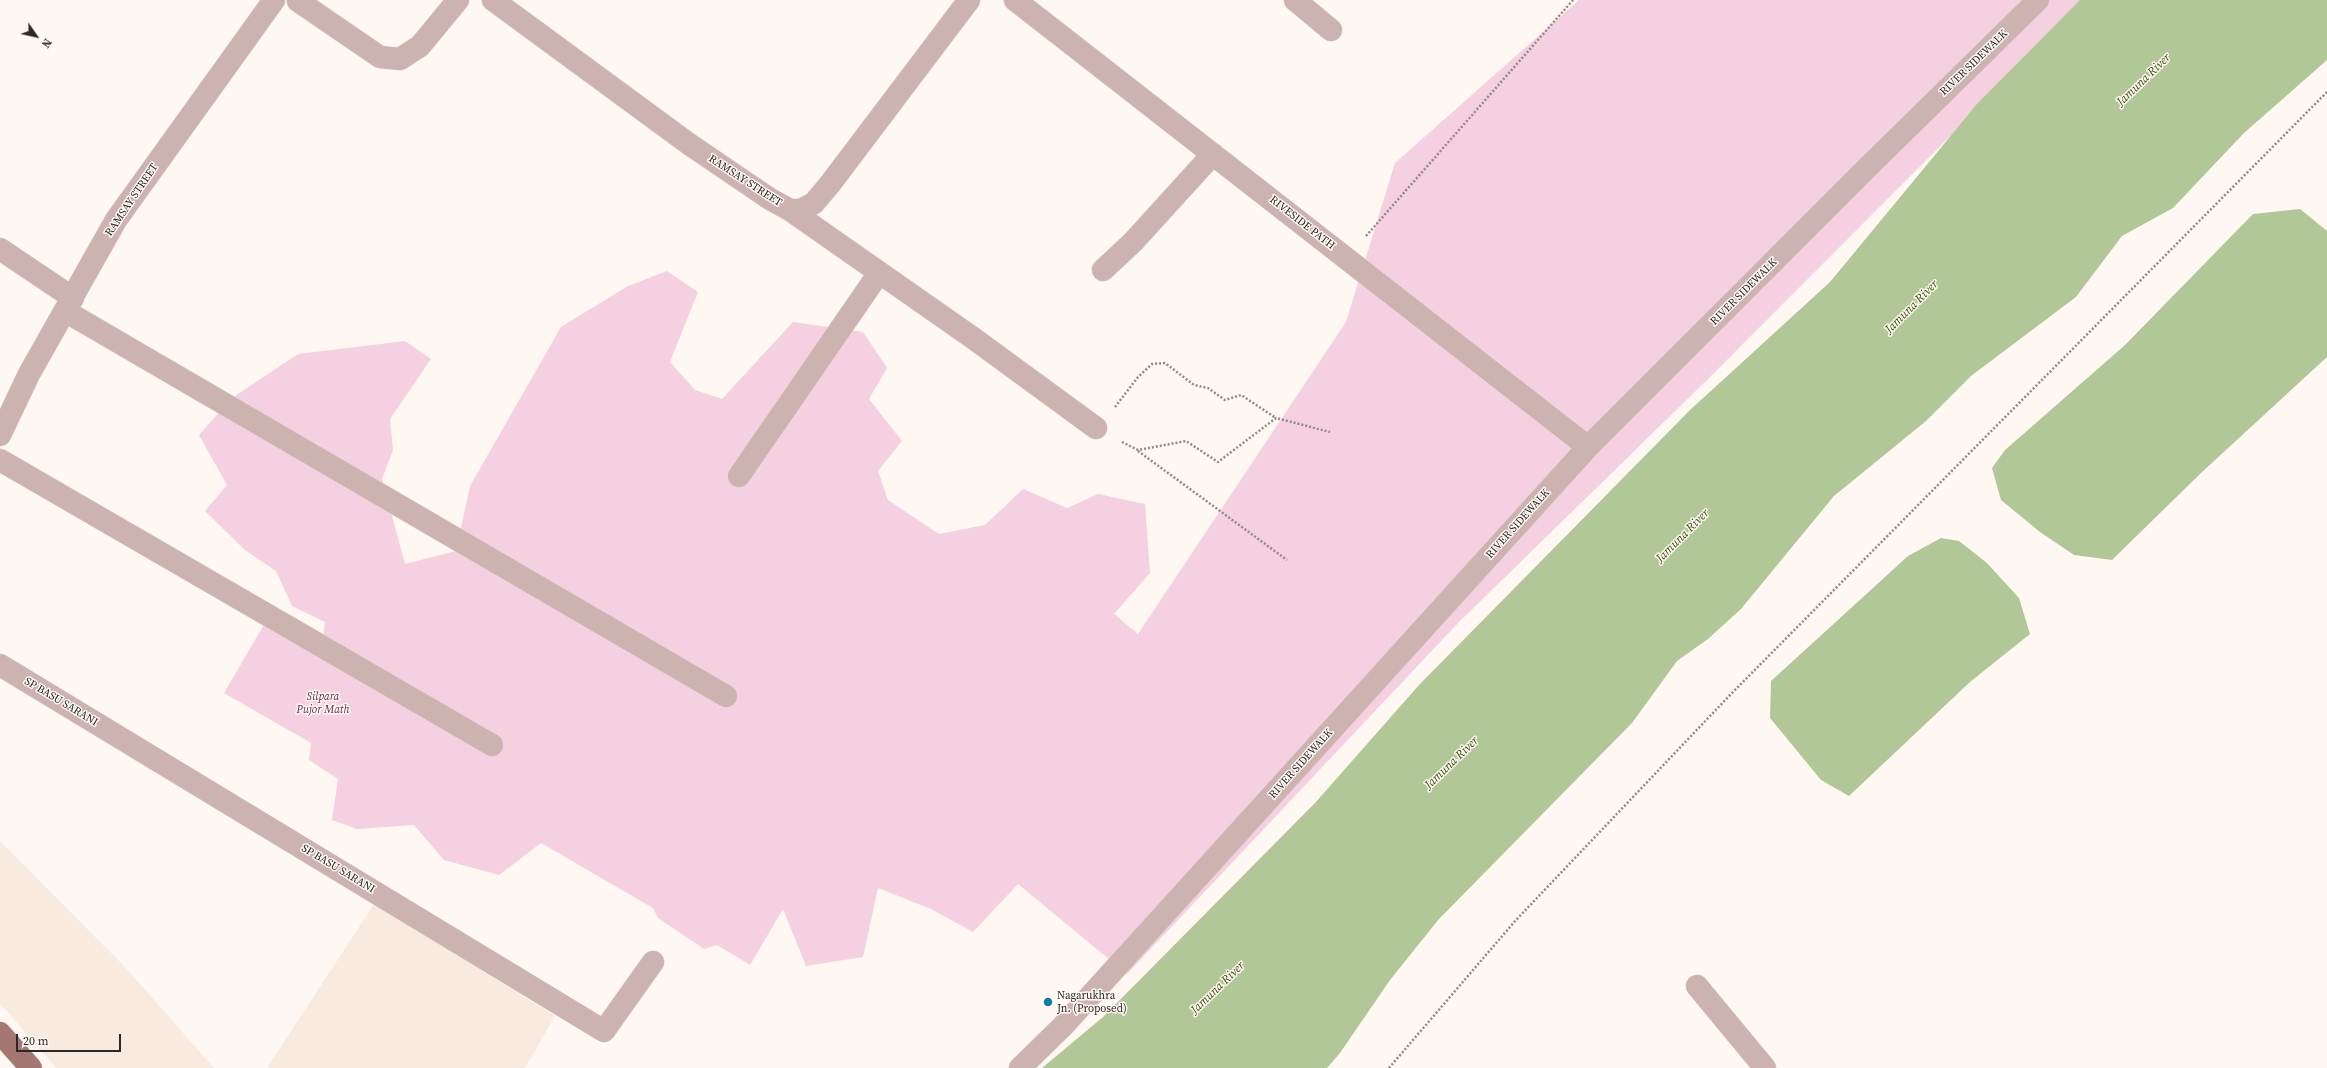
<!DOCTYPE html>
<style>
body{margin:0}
#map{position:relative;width:2327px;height:1068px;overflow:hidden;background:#fff8f2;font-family:"Source Serif 4",serif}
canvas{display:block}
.north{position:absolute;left:16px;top:16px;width:40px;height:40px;-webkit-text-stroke:3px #fff8f2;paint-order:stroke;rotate:124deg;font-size:11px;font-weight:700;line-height:16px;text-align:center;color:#2b2927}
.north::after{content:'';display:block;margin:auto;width:14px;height:18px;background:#2b2927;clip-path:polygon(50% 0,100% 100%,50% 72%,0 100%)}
.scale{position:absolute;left:16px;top:1034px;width:105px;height:18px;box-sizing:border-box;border:2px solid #2b2927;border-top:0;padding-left:5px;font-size:12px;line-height:14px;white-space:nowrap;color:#2b2927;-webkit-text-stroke:3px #fff8f2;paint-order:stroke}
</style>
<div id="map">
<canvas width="2327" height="1068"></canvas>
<div class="north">N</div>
<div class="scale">20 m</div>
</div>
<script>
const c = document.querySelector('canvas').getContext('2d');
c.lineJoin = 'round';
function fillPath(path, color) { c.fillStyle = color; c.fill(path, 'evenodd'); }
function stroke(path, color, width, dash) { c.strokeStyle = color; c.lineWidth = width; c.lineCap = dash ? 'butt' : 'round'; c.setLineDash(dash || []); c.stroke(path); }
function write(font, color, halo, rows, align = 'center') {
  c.font = font + ' "Source Serif 4",serif'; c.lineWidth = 3; c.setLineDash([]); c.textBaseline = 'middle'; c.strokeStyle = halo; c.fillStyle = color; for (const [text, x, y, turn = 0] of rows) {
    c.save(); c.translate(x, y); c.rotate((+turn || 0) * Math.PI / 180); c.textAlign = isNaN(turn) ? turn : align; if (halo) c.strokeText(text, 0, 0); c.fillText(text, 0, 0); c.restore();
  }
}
fillPath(new Path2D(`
 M0,841l124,125 90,102h-158l-56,-65z
 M374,904l181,112 -30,52h-258z`), '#f8eadf');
fillPath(new Path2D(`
 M1579,0h507l-379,380 -248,242 -332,352 -109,-90 -45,48 -42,-23 -53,-21 -15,69 -57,9 -23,-57 -33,56 -33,-20 -13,4 -46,-31 -5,-10 -112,-65 -42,32 -55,-15 -30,-35 -57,4 -25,-9 6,-41 -29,-19 2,-17 -87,-50 41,-70 56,32 4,-33 -33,-16 -16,-35 -31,-21 -40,-39 22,-26 -28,-50 33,-37 66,-44 107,-13 26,18 -41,60 3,31 -11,29 23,85 51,-13 14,-65 91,-159 67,-41 39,-15 31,21 -28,70 25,28 27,9 71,-77 70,10 24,36 -18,31 33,42 -24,30 10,29 51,34 46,-9 38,-36 44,19 31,-14 47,10 5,69 -36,41 24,20 208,-312 49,-159z`), '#f4d0e0');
fillPath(new Path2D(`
 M2080,0h247v60l-83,73 -71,75 -51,28 -46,61 -105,79 -45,45 -92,75 -93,113 -33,30 -31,22 -45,62 -193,196 -49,61 -50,73 -13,15h-285l61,-51 212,-214 104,-118 271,-275 140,-128 147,-178z
 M2300,209l27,22v126l-126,116 -89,87 -38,-5 -34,-23 -39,-32 -9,-32 13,-18 120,-105 128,-131z
 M1941,538l18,3 28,22 32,35 11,36 -60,48 -121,114 -28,-16 -51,-62 1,-37 137,-125z`), '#b1c798');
const minor = new Path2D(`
 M493,0l196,144 81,55 20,11h11l13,-7 16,-19 139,-184
 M1015,0l573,447
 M1295,0l36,30
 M298,1l82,56 20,2 20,-13 38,-46
 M790,210l183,128 123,90
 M0,249l73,49
 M1103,270l30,-28 80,-88
 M65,311l661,385
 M0,435l29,-61 87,-154 158,-220
 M0,460l492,285
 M739,476l140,-203
 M0,665l604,366 49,-69
 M1697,986l68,82
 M1020,1068l43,-42 525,-579 281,-281 169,-166`);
const major = new Path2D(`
 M0,1033l31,35`);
stroke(minor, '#d9d3cd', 23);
stroke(major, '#d9d3cd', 23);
stroke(new Path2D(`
 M1366,236l207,-236
 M1115,407l23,-30 14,-13 13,-1 29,22 14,3 17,12 16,-5 35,23
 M1122,442l16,8 48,-9 32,21 58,-44 54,14
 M1138,451l149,109
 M1389,1068l127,-148 215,-226 596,-602`), '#8e8a86', 2.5, [2, 2]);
stroke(minor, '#cdb3b0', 22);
stroke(major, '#a47773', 22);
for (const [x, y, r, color] of [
 [1048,1002,5,"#107ba5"]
]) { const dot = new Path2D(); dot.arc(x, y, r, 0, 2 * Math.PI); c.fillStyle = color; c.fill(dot); stroke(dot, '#fff8f2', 1.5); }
write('11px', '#2b2927', '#fff8f2', [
 ["RIVER SIDEWALK",1974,63,-44],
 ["RAMSAY STREET",745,181,33],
 ["RAMSAY STREET",132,200,-56],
 ["RIVESIDE PATH",1302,223,38],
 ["RIVER SIDEWALK",1744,292,-45],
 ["RIVER SIDEWALK",1518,524,-48],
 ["SP BASU SARANI",61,702,31],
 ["RIVER SIDEWALK",1301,764,-48],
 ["SP BASU SARANI",338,869,31]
]);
write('italic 11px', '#662849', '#fff8f2', [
 ["Silpara",323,697],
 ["Pujor Math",323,710]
]);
write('11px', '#2b2927', '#fff8f2', [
 ["Nagarukhra",1057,996],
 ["Jn. (Proposed)",1057,1009]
], 'left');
write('italic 12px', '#344d05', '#fff8f2', [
 ["Jamuna River",2144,80,-44],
 ["Jamuna River",1912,307,-45],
 ["Jamuna River",1683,536,-45],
 ["Jamuna River",1452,763,-44],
 ["Jamuna River",1218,988,-44]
]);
</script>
